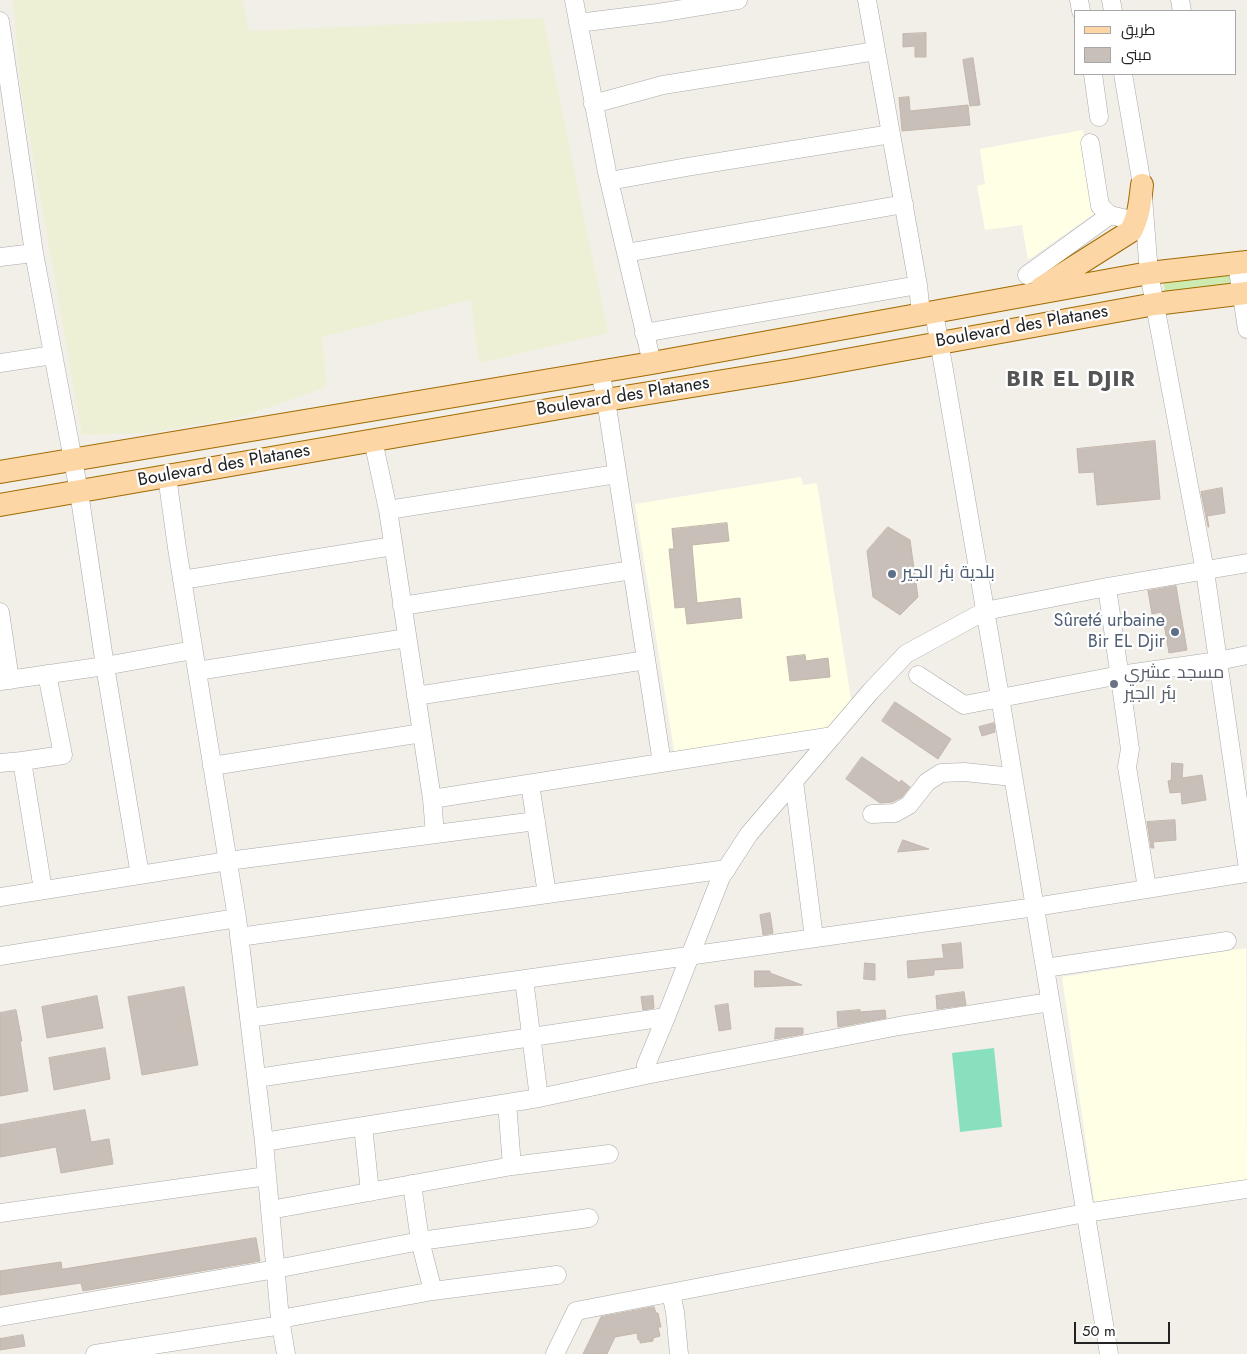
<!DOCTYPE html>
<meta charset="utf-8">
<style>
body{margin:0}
#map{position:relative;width:1247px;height:1354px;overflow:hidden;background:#f2efe9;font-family:Jost,Cairo,sans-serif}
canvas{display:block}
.legend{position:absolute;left:1074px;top:10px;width:162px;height:65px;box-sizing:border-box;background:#fff;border:1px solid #a7a7a7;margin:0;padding:6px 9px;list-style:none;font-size:15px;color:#222}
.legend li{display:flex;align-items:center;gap:10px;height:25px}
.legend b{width:25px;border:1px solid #a7a7a7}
.scale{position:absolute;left:1074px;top:1322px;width:96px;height:22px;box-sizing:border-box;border:2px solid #222;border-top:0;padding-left:6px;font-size:15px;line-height:18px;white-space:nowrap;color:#222;-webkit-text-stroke:4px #fff;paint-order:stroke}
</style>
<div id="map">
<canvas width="1247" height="1354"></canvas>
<ul class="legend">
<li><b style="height:6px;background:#fcd6a4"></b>طريق</li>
<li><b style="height:14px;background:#c7bfb8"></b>مبنى</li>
</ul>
<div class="scale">50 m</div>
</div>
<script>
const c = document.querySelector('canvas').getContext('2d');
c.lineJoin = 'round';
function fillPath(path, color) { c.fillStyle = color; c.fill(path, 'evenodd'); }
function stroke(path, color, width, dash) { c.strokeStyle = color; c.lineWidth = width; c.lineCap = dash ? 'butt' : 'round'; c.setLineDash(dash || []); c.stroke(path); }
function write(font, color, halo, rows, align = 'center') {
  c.font = font + ' Jost,Cairo,sans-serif'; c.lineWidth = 4.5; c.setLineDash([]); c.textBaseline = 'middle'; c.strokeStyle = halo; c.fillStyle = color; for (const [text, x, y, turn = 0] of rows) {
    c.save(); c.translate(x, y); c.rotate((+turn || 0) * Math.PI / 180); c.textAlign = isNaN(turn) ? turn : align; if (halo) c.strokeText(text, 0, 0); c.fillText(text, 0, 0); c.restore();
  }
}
fillPath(new Path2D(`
 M1083,130l12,83 -67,47 -6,-35 -37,5 -8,-44 8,-2 -5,-35z
 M801,477l2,8 14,-2 35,223 -21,26 -156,25 -40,-253z
 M1246,948l1,232 -152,25 -33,-228z`), '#ffffe5');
fillPath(new Path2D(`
 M13,0h230l6,31 294,-13 65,315 -129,30 -8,-63 -149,37 5,50 -86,30 -92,16 -67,2 -62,-353z`), '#eef0d5');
fillPath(new Path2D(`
 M1229,269l4,19 -67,11 -3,-19z`), '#cdebb0');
fillPath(new Path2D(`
 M994,1048l8,79 -42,5 -8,-79z`), '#88e0be');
const building = new Path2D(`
 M926,33v24h-11v-11l-12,1v-13z
 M973,58l7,47 -10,1 -7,-46z
 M909,97l1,14 58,-6 2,20 -68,6 -3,-33z
 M1155,441l5,58 -63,6 -3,-33 -15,1 -2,-24z
 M1222,488l3,25 -18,3 2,11h-1l-7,-35z
 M727,523l2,18 -37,4 5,58 43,-5 2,20 -55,6 -2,-17 -10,1 -6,-59h5l-2,-20z
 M888,527l22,13 8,57 -18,18 -27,-18 -6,-46z
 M1176,586l11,64 -18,3 -7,-41 -10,2 -4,-23z
 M805,655l1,6 22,-3 2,19 -40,4 -3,-24z
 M895,702l56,37 -13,20 -56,-38z
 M994,723l1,9 -13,4 -3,-9z
 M862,757l38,26 1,-3 9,7 -8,10 -10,5 -12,1 -34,-24z
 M1172,763l11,1 -1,14 20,-3 4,25 -24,4 -1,-12 -11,1 -2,-12 3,-1z
 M1175,820l1,20 -23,2 1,6h-3l-4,-26z
 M903,840l26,9 -31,3z
 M770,913l3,20 -10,2 -3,-20z
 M961,943l2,25 -29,2v5l-26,3 -1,-17 37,-3 -2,-13z
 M865,963l10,1v16l-11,-1z
 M755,971h15v2l32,12 -47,2z
 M184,987l14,78 -56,10 -14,-78z
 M964,992l2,13 -29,4 -1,-13z
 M97,996l6,32 -56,10 -5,-31z
 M653,996l1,12 -11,2 -2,-13z
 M728,1004l3,25 -12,2 -4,-25z
 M16,1010l6,31h-2l8,50 -28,5v-83z
 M860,1010v2l25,-2 1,8 -48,9 -1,-15z
 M776,1028h27v6l-28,5z
 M105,1048l5,31 -56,11 -5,-32z
 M85,1110l6,32 18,-3 4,25 -52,9 -5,-26 -56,10v-32z
 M256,1238l4,23 -177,30 -2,-8 -81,12v-24l61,-9 1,7z
 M654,1307l2,6h2l3,14h-3l2,9 -7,2v3l-13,2v-3h-2l-1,-7 -22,4 -8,17h-24l18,-37z
 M23,1335l2,11 -25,4v-11z`);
fillPath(building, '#c7bfb8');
stroke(building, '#c4b6ab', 1);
const minor = new Path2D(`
 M574,0l33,172 45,191
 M867,0l51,285 3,29
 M1079,0l2,11
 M1111,0l2,11
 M1180,0l2,11
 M0,21l34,232 45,239 26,174 35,209
 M578,23l80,-10 80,-13
 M1093,74l6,43
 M1123,74l19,111 7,88 56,298 42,291
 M593,104l70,-19 213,-34
 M1090,143l10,63 10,9 26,6
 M609,181l78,-14 204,-33
 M626,253l278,-49
 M0,257l34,-4
 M1237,264l10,65
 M1027,275l83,-60
 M934,312l66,385 109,657
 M644,333l274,-48
 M0,363l53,-8
 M600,372l6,28 56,363
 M373,440l15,70 44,289 3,35
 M167,476l10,72 60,370 27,224 3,34 13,143 6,35
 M388,510l229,-36
 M182,580l211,-34
 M1107,587l23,162 -3,18 20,121
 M402,606l230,-36
 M0,612l10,68
 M197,671l210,-33
 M918,675l46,30 156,-30 98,-14 29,-6
 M0,681l105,-15 88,-16
 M416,696l230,-36
 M0,763l22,-2
 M212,766l210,-33
 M794,781l20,157
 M530,784l17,110
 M432,799l401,-63
 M872,814l23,-1 14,-8 18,-23 14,-9 23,-1 49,5
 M43,890l-21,-129 41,-6 -16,-81
 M0,897l228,-36 308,-40
 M239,937l488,-68
 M0,956l237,-38
 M1045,968l182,-27
 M524,979l15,119
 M249,1018l786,-111 212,-34
 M646,1075v-10l20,-48 55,-140 28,-43 122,-143 35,-37 79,-43 122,-24 140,-24
 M257,1078l409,-61
 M507,1103l5,63
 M363,1126l7,66
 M264,1142l275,-44 107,-23 253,-49 151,-24
 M412,1184l8,57 13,50
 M270,1210l242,-44 97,-12
 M0,1213l267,-37
 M671,1293l4,19 4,42
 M0,1317l276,-48 144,-28 169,-23
 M280,1319l153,-28 124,-16
 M95,1354l187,-29
 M555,1354l21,-43 509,-98 162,-24`);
const major = new Path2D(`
 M1041,288l90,-57c8,-15 9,-29 11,-46
 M0,472l652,-109 497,-90 98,-11
 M0,505l606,-105 185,-30 364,-66 92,-11`);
stroke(minor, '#a9a9a9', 19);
stroke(major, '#a06b00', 24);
stroke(minor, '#fff', 18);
stroke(major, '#fcd6a4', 22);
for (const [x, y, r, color] of [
 [892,574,5,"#5c6f8a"],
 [1175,632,5,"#5c6f8a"],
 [1114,684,5,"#6b7280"]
]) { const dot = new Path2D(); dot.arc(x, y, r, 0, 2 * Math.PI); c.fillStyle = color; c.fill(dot); stroke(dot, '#fff', 2); }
write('18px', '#222', '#fff', [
 ["Boulevard des Platanes",1022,327,-10],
 ["Boulevard des Platanes",623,397,-9],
 ["Boulevard des Platanes",224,466,-10]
]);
write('18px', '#4e5e75', '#fff', [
 ["بلدية بئر الجير",902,574],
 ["Sûreté urbaine",1165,622,"right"],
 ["Bir EL Djir",1165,643,"right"]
], 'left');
write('18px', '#5b616d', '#fff', [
 ["مسجد عشري",1124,674],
 ["بئر الجير",1124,695]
], 'left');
c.letterSpacing = '1px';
write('bold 22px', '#555', '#fff', [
 ["BIR EL DJIR",1071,381]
]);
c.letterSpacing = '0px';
</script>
